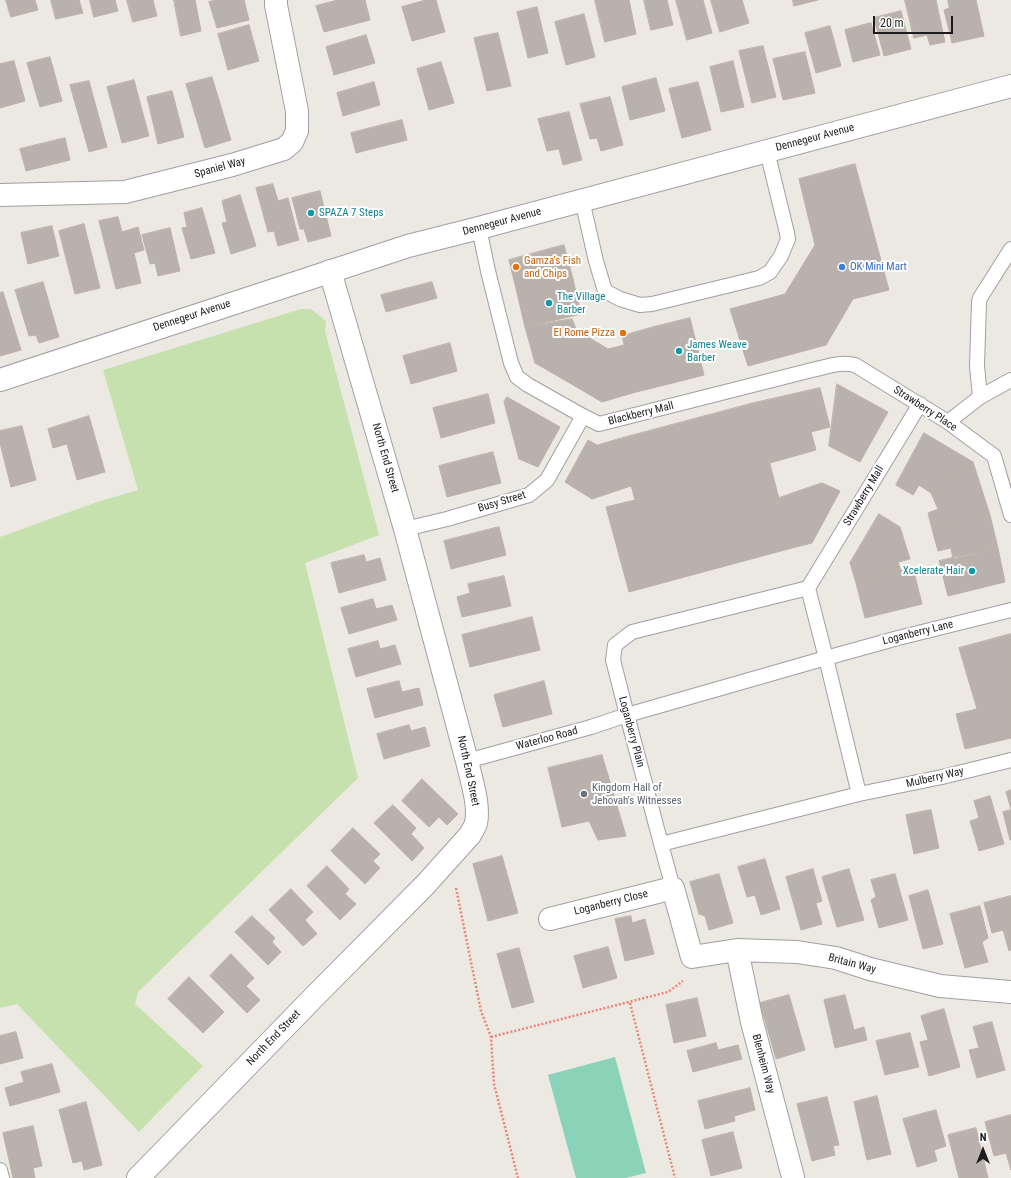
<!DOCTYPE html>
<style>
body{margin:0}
#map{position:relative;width:1011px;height:1178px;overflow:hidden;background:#ece9e3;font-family:"Roboto Condensed",sans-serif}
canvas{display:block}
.north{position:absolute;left:963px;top:1130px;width:40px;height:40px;-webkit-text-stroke:3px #fff;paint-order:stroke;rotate:0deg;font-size:11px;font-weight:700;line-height:16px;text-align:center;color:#1c1c1c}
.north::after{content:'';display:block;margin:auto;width:14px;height:18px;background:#1c1c1c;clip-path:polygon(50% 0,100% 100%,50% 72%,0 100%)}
.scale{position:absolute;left:873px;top:16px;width:80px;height:18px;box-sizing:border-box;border:2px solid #1c1c1c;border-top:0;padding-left:5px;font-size:12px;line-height:14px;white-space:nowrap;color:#1c1c1c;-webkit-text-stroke:3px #fff;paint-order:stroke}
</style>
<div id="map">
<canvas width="1011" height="1178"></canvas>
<div class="north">N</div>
<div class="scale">20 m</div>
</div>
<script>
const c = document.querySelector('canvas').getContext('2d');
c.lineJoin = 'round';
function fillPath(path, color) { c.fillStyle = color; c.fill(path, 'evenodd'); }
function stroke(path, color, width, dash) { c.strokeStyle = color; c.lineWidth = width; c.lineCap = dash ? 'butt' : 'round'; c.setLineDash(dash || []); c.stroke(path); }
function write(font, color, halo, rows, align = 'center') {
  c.font = font + ' "Roboto Condensed",sans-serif'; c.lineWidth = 4; c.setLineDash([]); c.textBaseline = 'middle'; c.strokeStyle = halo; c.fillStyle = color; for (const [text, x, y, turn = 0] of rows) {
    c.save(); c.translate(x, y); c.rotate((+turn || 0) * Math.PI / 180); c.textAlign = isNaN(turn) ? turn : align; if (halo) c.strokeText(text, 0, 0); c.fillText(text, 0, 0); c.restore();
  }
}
fillPath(new Path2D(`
 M301,309h10l15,12 -1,10 54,204 -74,28 53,215 -220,214 -3,12 68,62 -64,66 -122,-128 -17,4v-471l97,-35 41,-12 -35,-120z`), '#c6e1ae');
fillPath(new Path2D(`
 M615,1057l31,116 -20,5h-50l-28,-103z`), '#8ad3b8');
const building = new Path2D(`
 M6,0h29l3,10 -27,7z
 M51,0h28l4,13 -27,6z
 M90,0h25l3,11 -24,6z
 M127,0h26l4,16 -24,6z
 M174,0h21l6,31 -20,5z
 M217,0h27l5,20 -32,8 -8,-26z
 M338,0h27l5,20 -46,12 -8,-26z
 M426,0h10l9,32 -33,9 -10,-34z
 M595,0h34l7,34 -31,8z
 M644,0h23l6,25 -22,5z
 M676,0h27l9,33 -25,7z
 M711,0h31l7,23 -29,9z
 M793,0h25l-24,6z
 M905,0h31l9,42 -15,3 -3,-10 -13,3z
 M948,0h28l8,36 -32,7 -8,-33 5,-2z
 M537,7l11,46 -20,5 -11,-46z
 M901,11l10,38 -27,7 -10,-38z
 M584,14l11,43 -29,8 -11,-43z
 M871,23l9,32 -27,7 -8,-32z
 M249,25l10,36 -31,9 -10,-36z
 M830,26l11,40 -25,7 -11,-40z
 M498,33l13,53 -24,5 -13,-53z
 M366,35l9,28 -41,12 -8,-28z
 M763,46l13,51 -24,6 -13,-52z
 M805,52l10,41 -32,7 -10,-41z
 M50,57l12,44 -22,6 -13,-44z
 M14,61l11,40 -25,7v-44z
 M733,61l11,46 -23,5 -11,-45z
 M441,62l13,41 -25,7 -12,-41z
 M212,77l19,63 -26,8 -19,-64z
 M656,78l9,33 -35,9 -8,-33z
 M134,80l15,56 -27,7 -15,-56z
 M89,81l18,66 -18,5 -19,-67z
 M374,82l6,23 -37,11 -6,-23z
 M698,82l13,48 -29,8 -13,-49z
 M172,91l12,46 -26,7 -11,-47z
 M610,97l13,48 -22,6 -4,-13 -7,1 -10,-35z
 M569,112l13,48 -19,5 -4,-16 -12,2 -9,-32z
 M402,120l5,20 -51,13 -5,-20z
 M65,138l5,22 -44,11 -6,-22z
 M855,164l34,126 -36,9 -27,46 -78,21 -18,-57 55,-15 30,-49 -16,-66z
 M273,184l5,17 10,-3 11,42 -21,6 -4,-15 -6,1 -12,-44z
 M320,191l11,45 -23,6 -4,-13h-4l-8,-31z
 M240,195l16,51 -25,8 -9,-31 5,-1 -5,-21z
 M202,208l13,45 -24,6 -9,-31 5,-1 -3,-14z
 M118,217l4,15 16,-5 6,23 -10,3 7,30 -25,6 -17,-68z
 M84,224l16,64 -25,6 -16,-63z
 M52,226l7,30 -31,8 -7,-31z
 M170,228l10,43 -22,5 -3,-13 -5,1 -8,-29z
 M564,245l9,34 -56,14 -8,-33z
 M573,279l8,35 -56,13 -8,-34z
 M43,282l16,55 -20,6 -3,-8 -7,1 -14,-46z
 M432,282l5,16 -51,14 -5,-17z
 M3,292l18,58 -21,6v-63z
 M690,318l14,57 -35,9 -15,-57z
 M572,319l4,10 17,11 -25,42 -33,-19 -10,-36z
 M654,327l15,57 -33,8 -14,-56z
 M593,340l15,9 16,-4 12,47 -34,10 -34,-20z
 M450,343l7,28 -46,13 -8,-28z
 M837,384l51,28 -28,50 -31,-16z
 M820,388l10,39 -19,5 5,18 -46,13 -16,-60z
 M488,394l7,29 -54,15 -8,-30z
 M507,397l53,30 -22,40 -19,-8 -15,-57z
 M754,403l38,145 -163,44 -23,-85 29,-7 -16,-61z
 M89,416l16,56 -28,8 -10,-36 -14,4 -5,-19z
 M22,426l14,54 -25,7 -11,-44v-12z
 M924,433l49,29 -42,31 -12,-8 -6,10 -17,-10z
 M619,439l12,47 -39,13 -27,-17 23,-42 9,5z
 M493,452l8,31 -54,14 -8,-31z
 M973,462l17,53 -58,14 -4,-16 10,-4 -7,-16z
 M822,483l18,8 -28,52 -20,5 -13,-50z
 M879,514l21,13 10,32 -12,3 3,9 -45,12 -6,-20z
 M990,515l8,33 -45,11 -2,-11 -13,3 -6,-22z
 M499,527l7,28 -55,14 -7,-28z
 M998,548l7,34 -57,14 -9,-35z
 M364,555l2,7 14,-4 6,22 -47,13 -8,-30z
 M913,568l9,36 -57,14 -9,-35z
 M504,576l7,30 -49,11 -5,-20 13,-4 -2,-9z
 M373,599l3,10 16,-4 5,15 -48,14 -8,-26z
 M532,617l8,33 -70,17 -8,-32z
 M1011,634v104l-46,11 -9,-35 21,-5 -18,-61z
 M378,641l2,8 15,-4 6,19 -45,13 -8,-28z
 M399,681l3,11 17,-4 4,17 -48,13 -8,-29z
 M544,681l8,33 -49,13 -9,-32z
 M409,725l2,6 14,-4 5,19 -46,13 -7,-25z
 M602,755l24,81 -28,4 -9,-19 -27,6 -14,-59z
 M422,779l36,35 -11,11 -8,-8 -10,10 -27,-26z
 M1011,790v19l-5,-17z
 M990,796l14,48 -25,7 -9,-30 9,-3 -5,-17z
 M393,805l23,23 -5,6 13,14 -12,13 -38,-38z
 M931,810l8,38 -25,6 -8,-39z
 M1011,810v30h-1l-7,-28z
 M353,828l27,26 -7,7 7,7 -15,16 -34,-33z
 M502,856l16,57 -30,8 -15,-57z
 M765,859l15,50 -19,6 -6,-20 -8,2 -9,-30z
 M327,866l22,23 -4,5 11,10 -16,16 -33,-34z
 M813,869l9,32 -6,2 6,21 -21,6 -15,-53z
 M849,869l15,51 -27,7 -15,-50z
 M719,874l14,49 -24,7 -4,-14 -6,-2 -9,-32z
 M895,874l13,46 -29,8 -8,-28 5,-3 -5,-17z
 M291,889l22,23 -8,8 12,14 -14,12 -34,-36z
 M928,890l15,54 -20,5 -14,-53z
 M1011,896v54l-2,1 -6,-21 -11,3 -8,-30z
 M980,906l8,32 -6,4 6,20 -23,6 -15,-54z
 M252,916l23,22 -3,4 9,10 -13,13 -33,-33z
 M631,916l1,7 13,-4 9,35 -29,7 -10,-42z
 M608,947l9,31 -34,10 -9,-32z
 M519,948l15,54 -22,6 -15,-54z
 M231,954l23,24 -8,8 14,14 -13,13 -37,-37z
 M189,977l35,35 -21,21 -35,-34z
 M789,995l16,55 -29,9 -16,-56z
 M845,995l9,35 10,-3 3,13 -32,8 -11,-48z
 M697,998l9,38 -32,7 -8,-38z
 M944,1009l16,58 -31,9 -9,-34 8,-2 -7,-24z
 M992,1022l13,48 -28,8 -8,-28 10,-2 -6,-21z
 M16,1032l7,26 -23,6v-28z
 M910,1033l9,34 -34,8 -9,-34z
 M716,1043l2,7 20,-5 4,14 -49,13 -6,-21z
 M52,1064l8,28 -50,14 -5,-18 19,-6 -3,-10z
 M750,1088l5,22 -21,6 1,5 -30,8 -7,-28z
 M877,1096l14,58 -24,6 -13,-58z
 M827,1097l12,48 -6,1 2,9 -23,6 -15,-57z
 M86,1102l16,63 -18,5 -2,-9 -9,2 -14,-53z
 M936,1110l10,36 -12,4 3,11 -20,6 -14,-48z
 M1011,1115v55l-5,-17 -12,3 -9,-34z
 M33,1126l9,40 -9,2 2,10h-22l-10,-45z
 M976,1128l12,50h-29l-11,-43z
 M733,1132l9,36 -31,8 -9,-36z`);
fillPath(building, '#b9b2ac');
stroke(building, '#bcb1a7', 1);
const service = new Path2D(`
 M582,200l14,61 9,30 15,8 20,6 12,-1 107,-26 11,-6 11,-16 7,-17 -1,-6 -20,-82
 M479,228l9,43 23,92 6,14 11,8 55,31 16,8 213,-54c14,-3 29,-9 43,-5l93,57 46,34 17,59
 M980,397l-3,-31 2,-64 1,-4 31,-49
 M948,422l32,-25 31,-17
 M405,529l42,-10 82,-24 18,-15 36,-64
 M808,588l18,70 33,136 -198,50 -34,-129 -14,-55 2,-15 17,-13z
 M808,588l112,-184
 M467,761l124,-34 36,-12 199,-57 72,-20 113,-28
 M859,794l83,-17 69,-17
 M661,844l12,44
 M0,1170l2,8`);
const minor = new Path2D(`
 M0,195l125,-3 107,-27 52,-16 8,-7 5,-11v-20l-21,-106v-5
 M550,919l123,-31 19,69 45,-7 60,2 39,6 34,11 70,17 71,6
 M737,950l15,72 41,155
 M138,1178l176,-181 111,-112 45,-50c2,-4 5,-8 6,-12 4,-18 -5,-44 -9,-62l-62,-232 -75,-258`);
const tertiary = new Path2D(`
 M0,380l408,-134 71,-18 532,-142`);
stroke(service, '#a0a0a0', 16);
stroke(minor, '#a0a0a0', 24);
stroke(tertiary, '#a0a0a0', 24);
stroke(new Path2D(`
 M456,888l25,123 10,26 3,47 24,94
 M630,1003l45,175
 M491,1037l177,-45 15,-11`), '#e98678', 2.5, [2, 2]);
stroke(service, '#fff', 14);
stroke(minor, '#fff', 22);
stroke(tertiary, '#fff', 22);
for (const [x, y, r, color] of [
 [311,213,4,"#0f9aa8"],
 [516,267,4,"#e8710a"],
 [842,267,4,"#3f7fe0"],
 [549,303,4,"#0f9aa8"],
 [623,333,4,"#e8710a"],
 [679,351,4,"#0f9aa8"],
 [972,571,4,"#0f9aa8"],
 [584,794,4,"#6b7280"]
]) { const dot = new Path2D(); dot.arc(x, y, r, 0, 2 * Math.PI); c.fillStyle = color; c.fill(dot); stroke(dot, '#fff', 1.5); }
write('11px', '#1c1c1c', '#fff', [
 ["Dennegeur Avenue",815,138,-15],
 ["Spaniel Way",220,168,-15],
 ["Dennegeur Avenue",502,222,-15],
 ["Dennegeur Avenue",192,316,-18],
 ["Strawberry Place",925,409,33],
 ["Blackberry Mall",641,414,-14],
 ["North End Street",385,458,74],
 ["Strawberry Mall",864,496,-59],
 ["Busy Street",502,502,-17],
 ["Loganberry Lane",918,633,-14],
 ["Loganberry Plain",631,732,75],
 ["Waterloo Road",547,739,-15],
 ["North End Street",468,771,78],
 ["Mulberry Way",935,778,-13],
 ["Loganberry Close",611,903,-14],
 ["Britain Way",852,964,15],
 ["North End Street",274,1038,-46],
 ["Blenheim Way",763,1064,75]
]);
write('11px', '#0d838f', '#fff', [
 ["SPAZA 7 Steps",319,213],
 ["The Village",557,297],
 ["Barber",557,310],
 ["James Weave",687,345],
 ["Barber",687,358],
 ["Xcelerate Hair",964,571,"right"]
], 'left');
write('11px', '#c56008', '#fff', [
 ["Gamza's Fish",524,261],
 ["and Chips",524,274],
 ["El Rome Pizza",615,333,"right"]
], 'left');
write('11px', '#366cbe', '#fff', [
 ["OK Mini Mart",850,267]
], 'left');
write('11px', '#5b616d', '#fff', [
 ["Kingdom Hall of",592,788],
 ["Jehovah's Witnesses",592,801]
], 'left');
</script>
